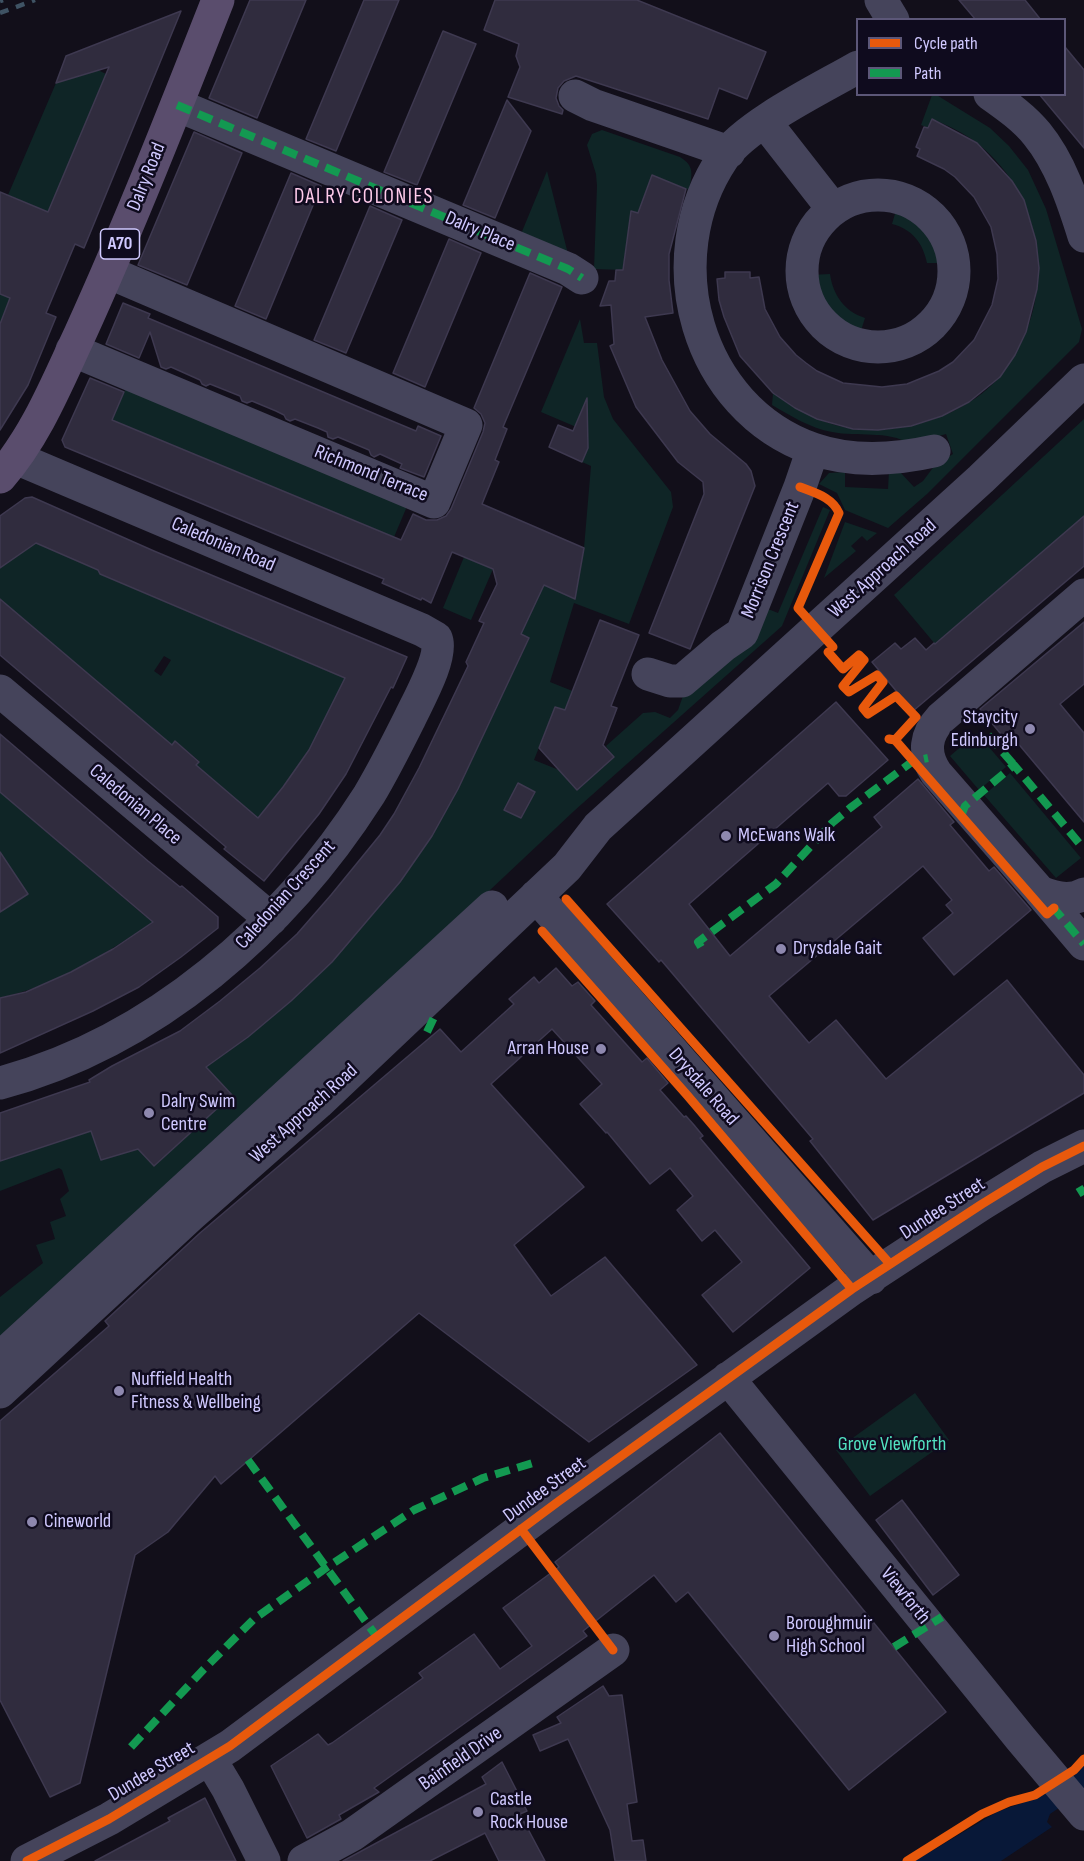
<!DOCTYPE html>
<style>
body{margin:0}
#map{position:relative;width:1084px;height:1861px;overflow:hidden;background:#120f1a;font-family:"Sofia Sans Condensed",sans-serif}
canvas{display:block}
.legend{position:absolute;left:856px;top:18px;width:210px;height:78px;box-sizing:border-box;background:#0f0b1e;border:2px solid #5c5778;margin:0;padding:8px 10px;list-style:none;font-size:18px;color:#d0c9ff}
.legend li{display:flex;align-items:center;gap:12px;height:30px}
.legend b{width:30px;border:2px solid #5c5778}
</style>
<div id="map">
<canvas width="1084" height="1861"></canvas>
<ul class="legend">
<li><b style="height:8px;background:#e8590c"></b>Cycle path</li>
<li><b style="height:8px;background:#139951"></b>Path</li>
</ul>
</div>
<script>
const c = document.querySelector('canvas').getContext('2d');
c.lineJoin = 'round';
function fillPath(path, color) { c.fillStyle = color; c.fill(path, 'evenodd'); }
function stroke(path, color, width, dash) { c.strokeStyle = color; c.lineWidth = width; c.lineCap = dash ? 'butt' : 'round'; c.setLineDash(dash || []); c.stroke(path); }
function write(font, color, halo, rows, align = 'center') {
  c.font = font + ' "Sofia Sans Condensed",sans-serif'; c.lineWidth = 5; c.setLineDash([]); c.textBaseline = 'middle'; c.strokeStyle = halo; c.fillStyle = color; for (const [text, x, y, turn = 0] of rows) {
    c.save(); c.translate(x, y); c.rotate((+turn || 0) * Math.PI / 180); c.textAlign = isNaN(turn) ? turn : align; if (halo) c.strokeText(text, 0, 0); c.fillText(text, 0, 0); c.restore();
  }
}
fillPath(new Path2D(`
 M98,70l8,4 -65,156 -5,-23 -28,-12 48,-112z
 M935,94l55,34 19,18 19,24 18,39 36,120 -3,13 -152,152 -39,34 -43,-18 -8,-17 -18,-9 10,-11 16,-1v15l43,2 1,-18 11,1 14,15 9,-6 12,-16 18,-11 -7,-20 -36,10c-22,-14 -53,-7 -78,-12 -22,-4 -41,-16 -60,-27l1,-12c22,16 44,28 70,34 51,11 124,-10 158,-52 57,-71 48,-175 -24,-232 -13,-10 -30,-18 -45,-24l-4,9 -7,-3 11,-30z
 M602,130l78,27c15,9 12,18 9,33l-37,-15 -14,38 -7,-2 -8,59 -29,-1 3,-83 -1,-12 -9,-29 5,-11z
 M547,171l21,83 -47,-20z
 M897,207c27,8 44,29 48,56h-18c-4,-20 -15,-34 -35,-39z
 M830,274c3,21 14,37 35,44l-6,19c-27,-8 -49,-33 -49,-62z
 M0,294l11,4 -11,26z
 M580,319l4,24h13l7,54 9,22 58,73 2,15 -44,117 -55,-21 -24,79 35,14 -7,19 -23,-8 -21,53 25,10 18,20 36,-33 -7,-11 37,-33 12,-1 15,6 8,-8 6,-17 79,-86 15,6 45,-106 7,3 -48,116 -208,185 -289,272 -285,260v-46l43,-34 -7,-18 19,-6 -5,-17 16,-6 -6,-17 9,-8 -7,-21 -3,-2 -59,23v-30l91,-30 10,29 37,-11 16,17 78,-71 -26,-28 42,-30 43,-36 167,-212 71,-150 -8,-5 23,-49 31,14 9,-51 7,-82 -9,-4 6,-14v-16l-47,-20z
 M128,383l280,121 -14,33 -282,-117z
 M1084,419v97l-149,128 -41,-49z
 M845,522l32,11 -10,8 -5,-5 -11,10 5,5 -32,27z
 M36,543l62,27 2,4 230,98 6,-4h14l-41,82 -26,37 -28,35 -59,-57 3,-4 -24,-20 -3,4 -172,-146v-31zM164,656l7,4 -10,16 -7,-5z
 M464,557l29,12 -22,51 -28,-12z
 M977,733l29,34 -27,23 -29,-34z
 M1010,773l71,85 -25,20 -72,-83z
 M0,792l146,125h5l2,5c-48,32 -96,63 -153,76z
 M915,1393l34,47 -79,56 -34,-46z`), '#0f2526');
fillPath(new Path2D(`
 M1084,1765v26l-34,23 -3,8 5,5 -51,34h-86l82,-49 39,-14 37,-23z`), '#081838');
const building = new Path2D(`
 M250,0h56l-49,118 -48,-20z
 M364,0h35l-63,151 -30,-12z
 M495,0h142l129,52 -19,47 -28,-11 -11,31 -132,-43 -12,5 -6,7 -2,10 3,8 4,4 -1,4 -54,-17 12,-30 -4,-11 3,-12 -35,-14z
 M959,0h66l16,20h-65z
 M181,11l-97,237 -9,-4 -29,69 10,4 -28,68 -28,45v-106l10,-26 -10,-4v-102l48,20 61,-145 -53,16 10,-27z
 M443,31l33,13 -59,141 -33,-13z
 M1065,47l19,23v78l-45,-54h26z
 M507,100l24,31 -36,87 -32,-13z
 M932,119l45,24 35,38 12,19 12,41 3,27 -2,21 -11,43 -11,23 -15,22 -31,25 -27,14 -31,10 -33,4 -25,-1 -36,-10 -22,-11 -22,-15 -33,-37 -16,-39 -5,-17 -2,-21 8,-1v-6h25v6l9,-1 6,32 15,28 16,18 10,8 11,8 26,12 39,4 25,-3 32,-13 14,-9 21,-22 18,-35 6,-26 -1,-25 -6,-27 -17,-30 -19,-20 -11,-8 -27,-13 3,-7 -4,-2 8,-20 4,1z
 M194,132l48,21 -55,132 -49,-20z
 M291,173l30,13 -55,133 -31,-13z
 M652,175l34,14 -17,65v26l4,33 -28,4 17,43 28,51 20,23 36,30 5,7 4,15 -65,163 -41,-16 55,-139 -1,-12 -25,-20 -42,-55 -26,-61 4,-2 -3,-39 -11,1 9,-25h6l1,-11h7l8,-59 7,2z
 M370,206l32,14 -56,133 -32,-13z
 M449,239l32,14 -56,134 -32,-14z
 M530,273l32,14 -59,140 4,2 -12,31 4,2 -17,42 102,44 -9,51 -31,-14 -23,49 8,4 -71,151 -26,47 -32,46 -68,80 -41,39 -43,36 -42,30 26,28 -78,71 -16,-17 -37,11 -10,-29 -91,30v-48l90,-31 -1,-2 23,-14 68,-35 40,-30 40,-33 37,-34 34,-39 49,-60 14,-21 25,-46 49,-102 -2,-4 18,-39 -5,-2 18,-37 -4,-15 -41,-17 -21,51 -9,-5 -1,2 -39,-17 2,-4 -319,-132 -3,-7 28,-62 34,14 -12,28 289,120 12,-26 13,6h11l9,-4 5,-7 32,-77 2,-9 -4,-9 -7,-6z
 M123,303l27,11 -2,4 232,98 36,15 2,-5 23,10 -17,41 -24,-9 2,-4 -22,-10 -6,3 -3,-2 -2,-5 -31,-13 -5,2 -5,-2 -1,-5 -9,-4 -23,-9 -5,2 -4,-2 -2,-4 -8,-4 -24,-10 -5,2 -5,-2 -2,-5 -30,-12 -4,2 -4,-2 -2,-4 -29,-13 -5,2 -5,-2 -11,-35 -11,26 -33,-14z
 M587,398l1,50 -6,14 -33,-15 9,-22 15,6z
 M32,497l122,54 253,106 -14,31 -2,-1 -45,87 -27,40 -55,67 -40,-32 2,-2 -226,-192v-56l172,146 3,-4 24,21 -3,3 62,53 25,-31 26,-37 36,-72 -245,-104 -2,-4 -62,-27 -36,25v-52l25,-18z
 M1084,516v50l-171,145 -41,-49 23,-19 6,6 14,-11 11,12 8,-7 1,1z
 M600,620l39,15 -28,71 6,2 -14,37 11,12 -37,33 -38,-42 16,-41 10,3z
 M1084,622v62l-24,20 24,29v89l-68,-81 -6,4 -30,-36z
 M836,702l52,58 -42,36h-7l-11,-13 -139,121 41,52 152,-129 -8,-10 44,-38 36,43 -4,3 39,46 5,-4 37,43 -77,65 -31,-37 30,-25 -7,-8 6,-5 -29,-34 -154,130 40,47 27,-23 50,59 121,-99 77,95v18l-211,127 -63,-79 3,-2 -152,-179 -2,2 -52,-58z
 M0,734l148,127 32,26 2,-1 36,31v11l-37,29 -42,30 -46,24 -93,42v-55l26,-6 45,-20 42,-23 40,-27 -153,-130z
 M518,783l17,9 -14,26 -17,-8z
 M0,852l28,42 -28,18z
 M556,968l16,18 6,-4 17,19 -4,4 51,57 5,-4 21,25 -8,7 24,27 2,-1 8,9 9,11 -3,2 110,130 -77,64 -31,-37 40,-33 -27,-32 -13,11 -25,-31 16,-14 -23,-28 -20,16 -43,-52 -1,1 -26,-29 22,-20 -50,-55 -61,55 93,103 -70,58 37,51 54,-39 92,108 -108,77 -170,-129 -198,171 -6,-8 -47,56 -33,23 -55,228 -30,14 -50,-97v-279l109,-95 -4,-5 95,-88 240,-204 21,23 53,-48 -5,-5 25,-22 5,6z
 M720,1433l226,279 -97,78 -161,-198 -12,10 -22,-27 -71,56 4,5 -213,152 5,4 -40,23 2,4 -34,19 -36,-72 47,-32 10,11 4,-2 91,-65 -4,-5 55,-39 26,35 32,-23 -29,-38 56,-41 -4,-5z
 M902,1500l57,75 -26,20 -57,-75z
 M603,1686l6,10 13,-1 15,107 -10,2 5,37 11,-1 3,21h-31l-5,-31 -42,-91 -28,12 -7,-16 28,-12 -4,-6z
 M502,1762l25,49 -7,3 25,47h-46l-14,-28 -55,28h-87l143,-77 -4,-7z
 M205,1798l31,63h-141l75,-40 -2,-3z`);
fillPath(building, '#302c3e');
stroke(building, '#3e3950', 1.5);
stroke(new Path2D(`
 M881,0l12,20
 M858,67c-38,22 -111,57 -135,91 -68,101 -27,250 90,291 40,14 81,11 121,2
 M990,94c17,12 34,24 47,40 23,28 36,67 47,102
 M575,96l18,9 136,47
 M177,105l391,164 14,9
 M765,122l68,87
 M802 271a76 76 0 1 1 152 0a76 76 0 1 1-152 0Z
 M72,350l362,152 32,-77 -358,-153
 M1084,595l-143,123c-16,17 -18,35 -5,55l104,119c14,6 30,10 44,2
 M648,674l22,7h12l41,-35 19,-13 58,-146 13,-38
 M0,691l271,228
 M1040,892l44,52
 M536,896l335,382
 M0,1083c154,-41 285,-156 369,-288 15,-25 28,-51 41,-77 8,-17 34,-63 26,-80l-14,-8 -406,-172
 M0,1358l492,-451
 M728,1378l293,361 63,75
 M0,1392l190,-176 128,-113 249,-236 31,-40 383,-348 103,-99
 M210,1759l18,30 36,72
 M27,1861l82,-42 121,-73 329,-245 293,-212 130,-85 60,-37 42,-21
 M304,1861l48,-26 261,-185`), '#45445b', 33);
stroke(new Path2D(`
 M0,477c36,-41 57,-94 80,-143 50,-110 94,-222 138,-334`), '#5a4d6d', 33);
stroke(new Path2D(`
 M0,1l3,-1
 M0,13l35,-13`), '#3f5364', 4.5, [9, 8]);
stroke(new Path2D(`
 M177,105l391,164 14,9
 M988,735l26,30
 M961,816l4,-10 49,-41 70,84
 M1052,906l32,38
 M701,947l-3,-5 78,-58 56,-61 18,-15 63,-47 15,-3
 M427,1032l9,-19
 M1079,1187l5,8
 M248,1460l129,177
 M894,1647l48,-30
 M131,1747l73,-78 50,-50 72,-51 88,-58 69,-32 50,-15`), '#139951', 8, [15, 8]);
stroke(new Path2D(`
 M800,487c15,6 32,10 39,26l-41,95 35,39
 M828,652l15,17 16,-14 5,5 -21,26 6,6 28,-17 6,7 -20,26 5,6 28,-18 20,21 -21,23
 M889,739l6,1 152,174 7,-6
 M566,899l324,365
 M542,931l145,164 165,194
 M521,1529l92,121
 M27,1861l82,-42 121,-73 329,-245 293,-212 130,-85 60,-37 42,-21
 M907,1861l75,-47 27,-12 26,-7 39,-25 10,-11`), '#e8590c', 9);
for (const [x, y, r, color] of [
 [1030,729,6,"#8e88af"],
 [726,836,6,"#8e88af"],
 [781,949,6,"#8e88af"],
 [601,1049,6,"#8e88af"],
 [149,1113,6,"#8e88af"],
 [119,1391,6,"#8e88af"],
 [32,1522,6,"#8e88af"],
 [774,1636,6,"#8e88af"],
 [478,1812,6,"#8e88af"]
]) { const dot = new Path2D(); dot.arc(x, y, r, 0, 2 * Math.PI); c.fillStyle = color; c.fill(dot); stroke(dot, '#0f0b1e', 2); }
for (const [x, y, w] of [
 [120,244,39]
]) { const box = new Path2D(); box.roundRect(x - w / 2, y - 15, w, 30, 4.5); c.fillStyle = '#0f0b1e'; c.fill(box); stroke(box, '#d0c9ff', 1.5); }
write('bold 18px', '#d0c9ff', null, [
 ["A70",120,244]
]);
write('20px', '#d0c9ff', '#0f0b1e', [
 ["Dalry Road",147,177,-68],
 ["Dalry Place",480,232,23],
 ["Richmond Terrace",371,474,22],
 ["Caledonian Road",223,545,23],
 ["Morrison Crescent",771,560,-68],
 ["West Approach Road",883,569,-42],
 ["Caledonian Place",135,805,40],
 ["Caledonian Crescent",286,895,-48],
 ["Drysdale Road",703,1087,49],
 ["West Approach Road",304,1114,-42],
 ["Dundee Street",943,1209,-33],
 ["Dundee Street",545,1490,-36],
 ["Viewforth",905,1596,51],
 ["Bainfield Drive",461,1759,-35],
 ["Dundee Street",152,1772,-31]
]);
write('20px', '#d0c9ff', '#0f0b1e', [
 ["Staycity",1018,718,"right"],
 ["Edinburgh",1018,741,"right"],
 ["McEwans Walk",738,836],
 ["Drysdale Gait",793,949],
 ["Arran House",589,1049,"right"],
 ["Dalry Swim",161,1102],
 ["Centre",161,1125],
 ["Nuffield Health",131,1380],
 ["Fitness & Wellbeing",131,1403],
 ["Cineworld",44,1522],
 ["Boroughmuir",786,1624],
 ["High School",786,1647],
 ["Castle",490,1800],
 ["Rock House",490,1823]
], 'left');
write('20px', '#52e2c1', '#0f0b1e', [
 ["Grove Viewforth",892,1445]
]);
c.letterSpacing = '1.5px';
write('21px', '#ffcbeb', '#0f0b1e', [
 ["DALRY COLONIES",364,198]
]);
c.letterSpacing = '0px';
</script>
